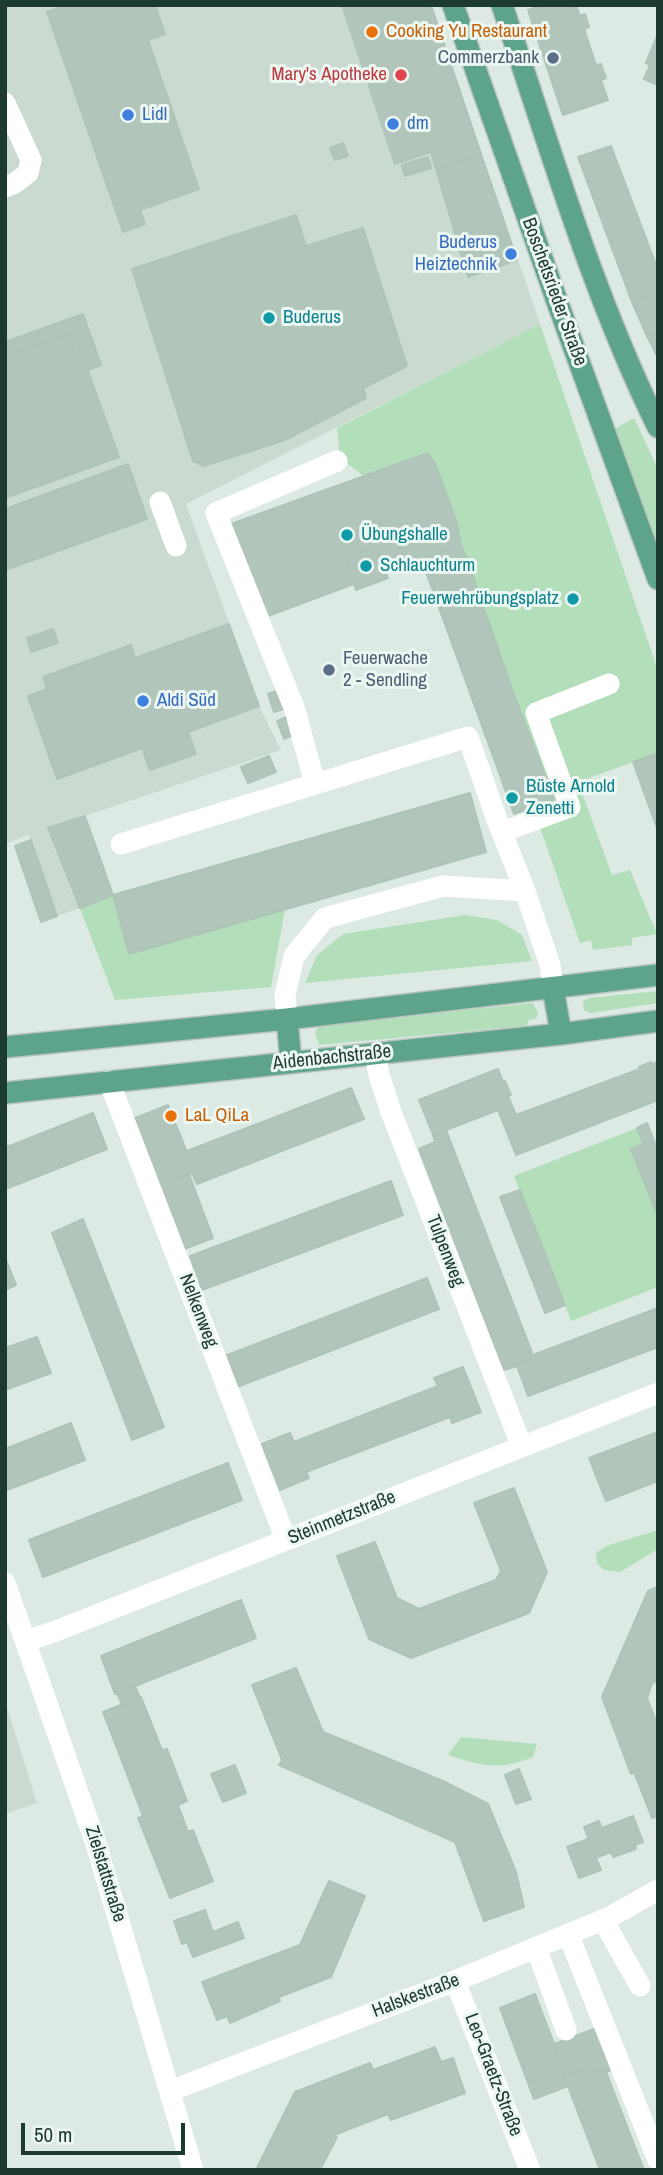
<!DOCTYPE html>
<meta charset="utf-8">
<style>
body{margin:0}
#map{position:relative;width:663px;height:2175px;overflow:hidden;background:#dceae3;font-family:"Archivo Narrow",sans-serif}
canvas{display:block}
.frame{position:absolute;inset:0;border:7px solid #1d3a30;pointer-events:none}
.scale{position:absolute;left:21px;top:2123px;width:164px;height:32px;box-sizing:border-box;border:4px solid #1d3a30;border-top:0;padding-left:9px;font-size:21px;line-height:24px;white-space:nowrap;color:#1d3a30;-webkit-text-stroke:5px #edf7f1;paint-order:stroke}
</style>
<div id="map">
<canvas width="663" height="2175"></canvas>
<div class="frame"></div>
<div class="scale">50 m</div>
</div>
<script>
const c = document.querySelector('canvas').getContext('2d');
c.lineJoin = 'round';
function fillPath(path, color) { c.fillStyle = color; c.fill(path, 'evenodd'); }
function stroke(path, color, width, dash) { c.strokeStyle = color; c.lineWidth = width; c.lineCap = dash ? 'butt' : 'round'; c.setLineDash(dash || []); c.stroke(path); }
function write(font, color, halo, rows, align = 'center') {
  c.font = font + ' "Archivo Narrow",sans-serif'; c.lineWidth = 6; c.setLineDash([]); c.textBaseline = 'middle'; c.strokeStyle = halo; c.fillStyle = color; for (const [text, x, y, turn = 0] of rows) {
    c.save(); c.translate(x, y); c.rotate((+turn || 0) * Math.PI / 180); c.textAlign = isNaN(turn) ? turn : align; if (halo) c.strokeText(text, 0, 0); c.fillText(text, 0, 0); c.restore();
  }
}
fillPath(new Path2D(`
 M5,5h426l109,319 -354,180 73,202 22,44 -232,78 31,80 -23,8 -28,-81 -24,9z
 M5,1701l32,102 -32,11z`), '#cbdad1');
fillPath(new Path2D(`
 M540,324l118,347v82l-80,29 34,93 18,-5 27,64 -25,4v7l-39,5 -2,-10 -11,3 -47,-136 21,-8 -41,-107 -52,-147c-6,-32 -16,-65 -34,-92l-63,23 -24,-18 -3,-30z
 M634,418l24,51v90l-47,-128z
 M113,895l16,58 156,-44 -14,78 -156,13 -35,-92z
 M465,915l32,5 25,15 10,26 -227,22 12,-28 26,-21z
 M658,991v12l-67,10 -7,-3 -1,-9 7,-3z
 M533,1003l5,10 -1,5 -8,2 -3,6 -207,19 -4,-13 5,-6z
 M637,1128l6,16 -12,5 27,67v71l-87,34 -57,-145z
 M658,1530v19l-38,23 -16,-2 -7,-7 -1,-10 10,-7z
 M461,1737l76,7 -4,13c-34,14 -52,9 -85,-2z`), '#b3deba');
const building = new Path2D(`
 M67,5h88l10,29 -17,6 51,149 -59,21 5,14 -22,8 -76,-220z
 M342,5h89l50,149 -45,15 -5,-17 -36,12z
 M542,5h34l4,11 5,-2 4,13 -5,2 12,36 5,-1 5,14 -5,2 7,20 -45,15 -35,-105z
 M657,36l1,1v48l-14,-6 6,-14 -4,-2z
 M343,143l5,13 -13,4 -5,-12z
 M611,146l47,124v20l-26,12 -54,-145z
 M481,154l36,106 -49,17 -32,-108z
 M428,157l3,11 -26,8 -3,-11z
 M296,215l10,31 57,-18 44,138 -44,22 3,10 -81,42 -81,26 -11,-5 -61,-192z
 M658,290v42l-11,4 -15,-34z
 M83,314l18,51 -13,5 -14,-38 -69,25v-15z
 M74,332l45,125 -114,41v-141z
 M658,332v26l-11,-22z
 M428,453l8,13 20,54 5,25 -75,28 -9,-26 -32,12 9,25 -89,33 -34,-93z
 M128,464l19,55 -142,51v-61z
 M461,545l5,12 -29,11 -5,-12z
 M377,547l11,31 -32,12 -11,-31z
 M466,557l47,135 41,107 -40,15 -88,-242z
 M229,624l30,82 -71,26 8,22 -46,16 -8,-22 -85,31 -29,-83 19,-7 -4,-12 88,-32 4,13z
 M53,629l5,14 -27,9 -4,-14z
 M282,689l6,19 -14,4 -6,-18z
 M291,715l7,18 -14,6 -7,-18z
 M658,753v78l-25,-69z
 M269,756l7,16 -28,11 -7,-16z
 M470,793l16,59 -357,102 -16,-59z
 M85,816l28,79 -33,13 -32,-80z
 M31,840l26,76 -16,6 -26,-76z
 M651,1062l1,2 6,-2v38l-142,55 -18,-45 -65,25 -14,-35 79,-31 5,13 2,-1 6,14 -3,1 8,19 124,-46 -1,-2z
 M351,1088l13,31 -167,65 -5,-11 3,-1 -8,-21z
 M168,1105l27,67 -36,14 -26,-67z
 M93,1113l14,36 -43,17 -14,-36z
 M647,1123l11,28v65l-27,-67 12,-5 -6,-16z
 M50,1130l14,36 -38,15 -14,-36z
 M446,1130l87,225 -16,11 -13,4 -85,-221 16,-7 -2,-7z
 M12,1145l14,36 -21,8v-42z
 M189,1174l24,64 -29,11 -25,-63z
 M391,1181l12,34 -201,75 -12,-34z
 M520,1190l45,115 -20,8 -45,-116z
 M83,1219l81,208 -32,13 -80,-207z
 M5,1257l11,28 -11,5z
 M427,1278l12,31 -202,78 -12,-31z
 M658,1308v39l-130,49 -11,-30 16,-11z
 M37,1337l14,36 -46,17v-42z
 M463,1367l18,45 -29,11 -2,-6 -144,55 3,6 -29,12 -18,-46 28,-11 4,9 144,-56 -4,-8z
 M71,1423l14,37 -78,30 -2,-6v-35z
 M658,1432v49l-52,20 -17,-43z
 M228,1463l14,37 -199,77 -14,-37z
 M514,1488l33,84 -18,41 -118,45 -42,-19 -32,-83 38,-14 22,56 22,11 77,-29 5,-9 -27,-68z
 M658,1587v97l-5,-3 -6,17 11,28v90l-6,2 -18,-46 -3,2 -29,-77 46,-106z
 M241,1600l15,38 -141,56 -14,-38z
 M296,1668l27,64 120,49 45,23 28,68 8,35 -40,14 -29,-79 -176,-77 3,-5 -30,-75z
 M135,1686l5,12 -18,7 -5,-12z
 M141,1697l21,53 5,-1 20,52 -9,4 10,27 5,-2 20,51 -43,17 -32,-80 5,-2 -40,-104z
 M235,1765l11,28 -23,9 -12,-28z
 M519,1769l12,30 -15,5 -11,-29z
 M633,1816l10,26 -8,3 1,4 -23,8 -11,-29z
 M599,1821l12,31 -15,6 -12,-31z
 M588,1839l13,31 -22,8 -12,-31z
 M329,1881l36,15 -34,81 -52,20 1,4 -50,22 -3,-7 -10,4 -15,-38 98,-37z
 M205,1910l8,22 25,-10 6,16 -51,19 -6,-15 -5,2 -8,-23z
 M535,1994l31,81 -2,1 4,10 -34,13 -34,-91z
 M602,2026l16,41 -12,5 -1,-4 -24,9 -2,-7 -13,5 -12,-31z
 M435,2047l6,15 12,-4 12,35 -74,27 -3,-6 -54,21 3,2 -17,33h-64l39,-78 75,-29 3,7z
 M605,2068l1,4 38,98h-44l-36,-94 15,-6 2,7z`);
fillPath(building, '#b2c5bb');
stroke(building, '#afc4b9', 2);
const major = new Path2D(`
 M453,5l105,299 100,275
 M502,5c48,142 90,288 156,422
 M553,988l8,46
 M287,1019l4,43
 M5,1047l282,-28 371,-44
 M5,1093l556,-59 97,-13`);
stroke(major, '#bbc4c1', 24);
stroke(new Path2D(`
 M5,103l26,57 -3,13 -13,10 -10,4
 M160,502l16,44
 M315,784l-20,-74 -79,-197 121,-52
 M502,832l68,-25 -34,-94 73,-29
 M121,844l347,-107 29,83 28,71
 M287,1019l-2,-24 9,-39 31,-38 118,-32 82,5 25,74 3,23
 M375,1053l4,22 12,37 131,335
 M109,1081l177,459
 M5,1583l91,261 97,326
 M26,1641l30,-10 602,-238
 M603,1920l37,66
 M568,1934l90,226
 M536,1947l30,83
 M455,1981l75,189
 M170,2091l285,-110 155,-64 48,-27`), '#fff', 21);
stroke(major, '#5da48a', 21);
for (const [x, y, r, color] of [
 [372,32,7,"#e8710a"],
 [553,58,7,"#5c6f8a"],
 [401,75,7,"#e0444e"],
 [128,115,7,"#3f7fe0"],
 [393,124,7,"#3f7fe0"],
 [511,254,7,"#3f7fe0"],
 [269,318,7,"#0f9aa8"],
 [347,535,7,"#0f9aa8"],
 [366,566,7,"#0f9aa8"],
 [573,599,7,"#0f9aa8"],
 [329,670,7,"#5c6f8a"],
 [143,701,7,"#3f7fe0"],
 [512,798,7,"#0f9aa8"],
 [171,1116,7,"#e8710a"]
]) { const dot = new Path2D(); dot.arc(x, y, r, 0, 2 * Math.PI); c.fillStyle = color; c.fill(dot); stroke(dot, '#edf7f1', 2.5); }
write('19px', '#c56008', '#edf7f1', [
 ["Cooking Yu Restaurant",386,32],
 ["LaL QiLa",185,1116]
], 'left');
write('19px', '#4e5e75', '#edf7f1', [
 ["Commerzbank",539,58],
 ["Feuerwache",343,659,"left"],
 ["2 - Sendling",343,681,"left"]
], 'right');
write('19px', '#be3a42', '#edf7f1', [
 ["Mary's Apotheke",387,75]
], 'right');
write('19px', '#366cbe', '#edf7f1', [
 ["Lidl",142,115],
 ["dm",407,124],
 ["Buderus",497,243,"right"],
 ["Heiztechnik",497,265,"right"],
 ["Aldi Süd",157,701]
], 'left');
write('19px', '#1d3a30', '#edf7f1', [
 ["Boschetsrieder Straße",554,292,70],
 ["Aidenbachstraße",332,1058,-6],
 ["Tulpenweg",445,1251,69],
 ["Nelkenweg",198,1311,69],
 ["Steinmetzstraße",342,1518,-22],
 ["Zielstattstraße",105,1874,73],
 ["Halskestraße",416,1996,-21],
 ["Leo-Graetz-Straße",493,2075,69]
]);
write('19px', '#0d838f', '#edf7f1', [
 ["Buderus",283,318],
 ["Übungshalle",361,535],
 ["Schlauchturm",380,566],
 ["Feuerwehrübungsplatz",559,599,"right"],
 ["Büste Arnold",526,787],
 ["Zenetti",526,809]
], 'left');
</script>
